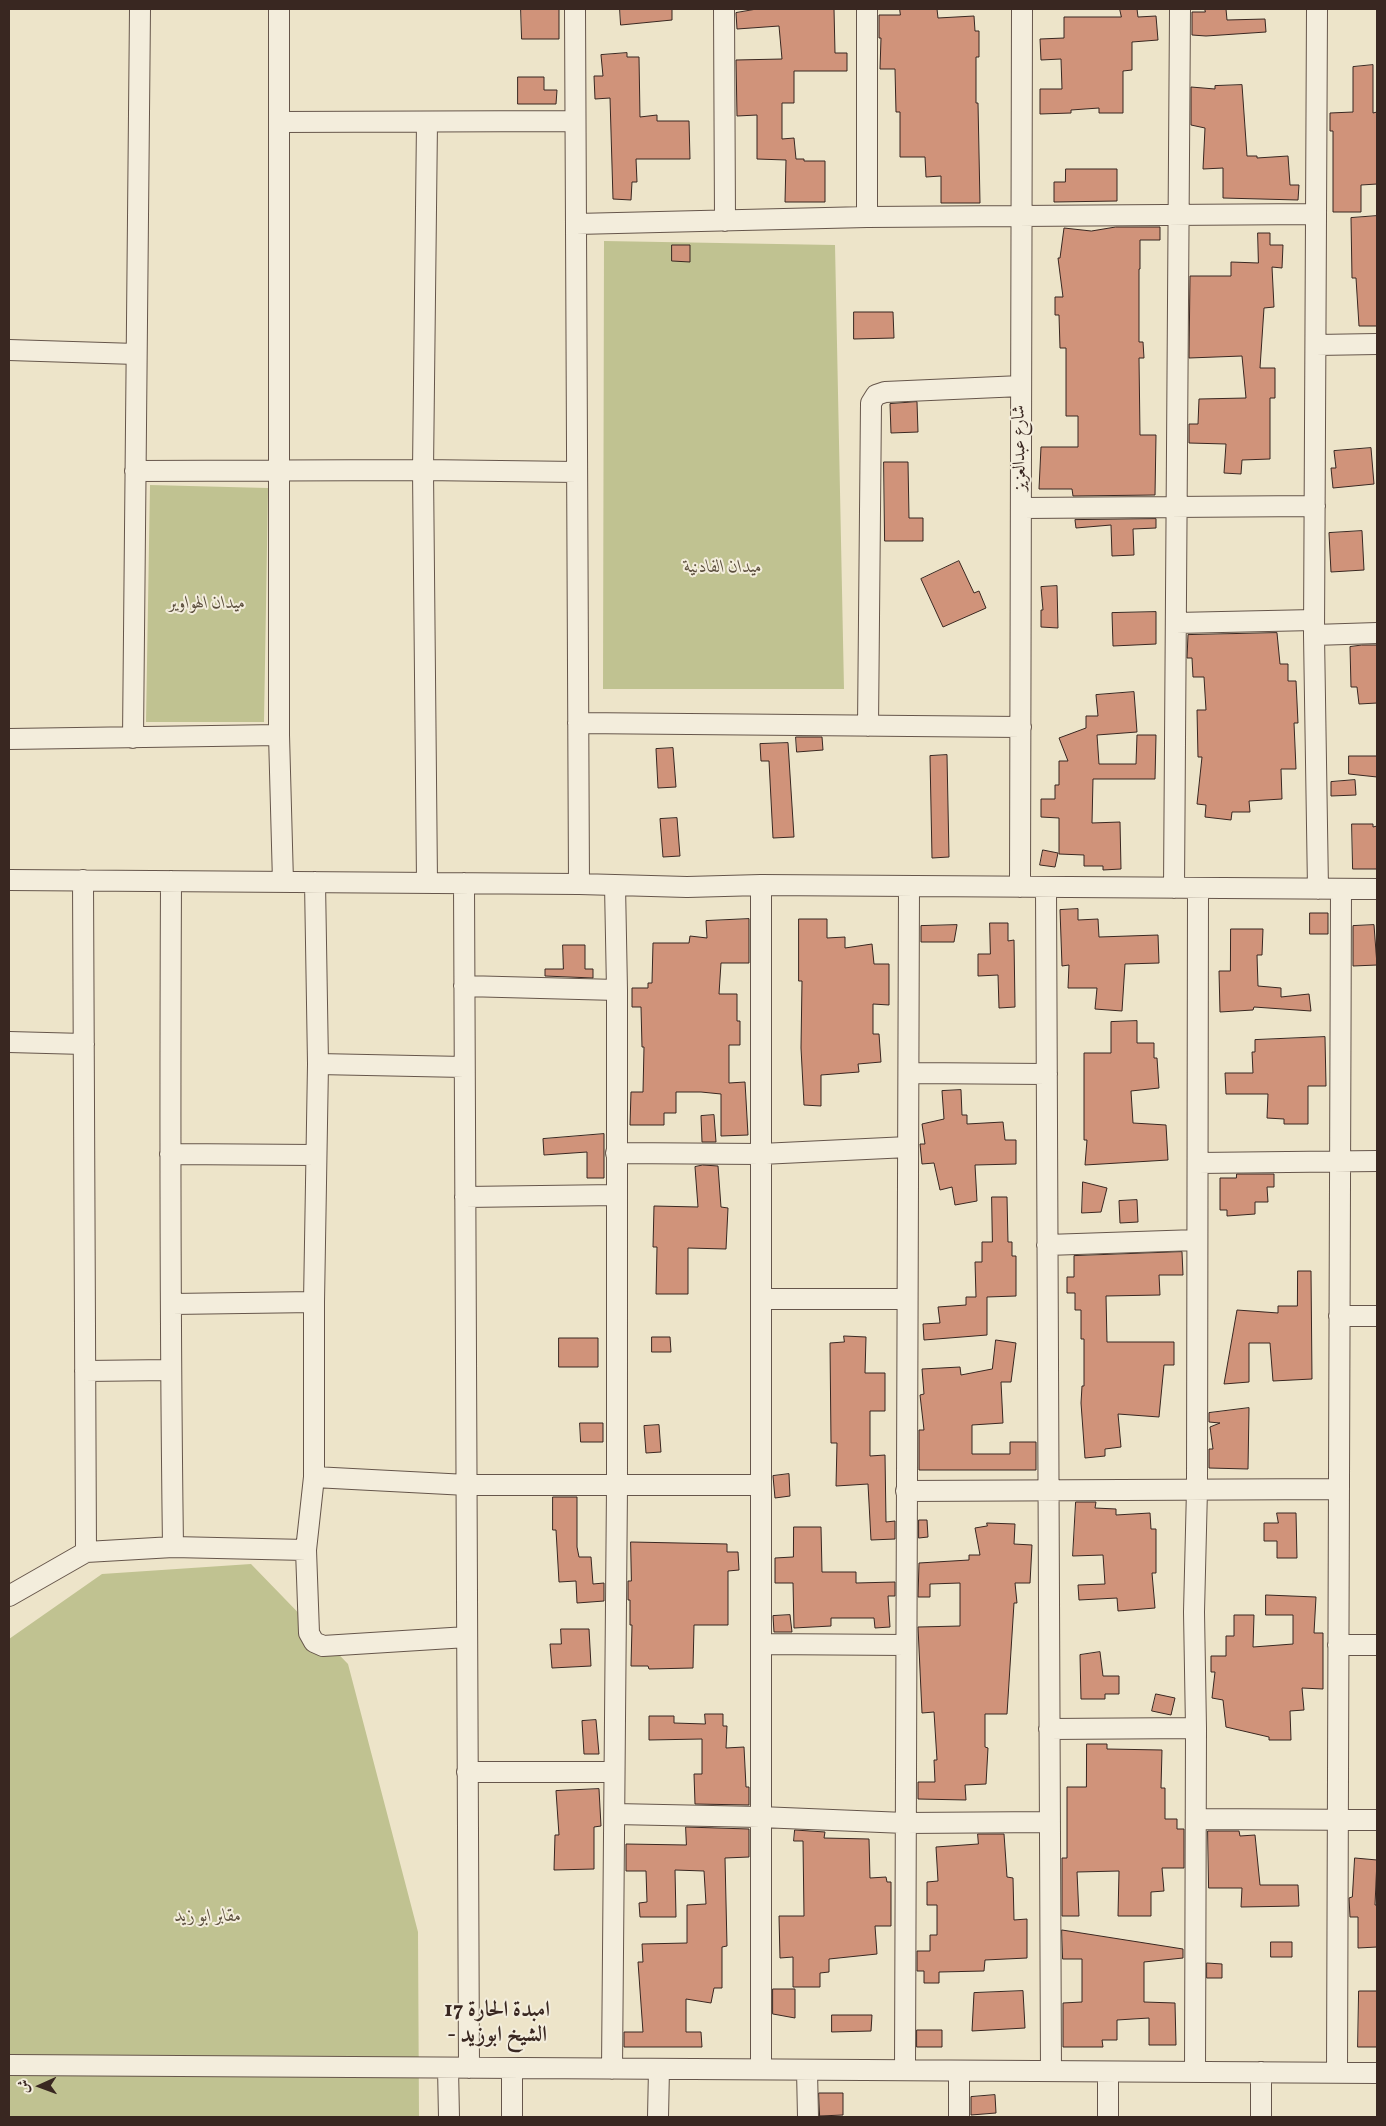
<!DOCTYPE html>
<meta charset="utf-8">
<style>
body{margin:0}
#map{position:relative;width:1386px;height:2126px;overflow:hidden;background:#ede4c9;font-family:Vollkorn,Amiri,serif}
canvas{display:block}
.frame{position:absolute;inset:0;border:10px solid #392721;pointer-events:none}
.north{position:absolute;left:15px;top:2061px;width:50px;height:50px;-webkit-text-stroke:4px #f3eddc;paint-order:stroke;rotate:268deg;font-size:14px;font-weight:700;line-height:20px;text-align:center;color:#392721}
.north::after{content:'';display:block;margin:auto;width:18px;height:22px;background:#392721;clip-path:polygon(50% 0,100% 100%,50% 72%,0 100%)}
</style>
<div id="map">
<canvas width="1386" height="2126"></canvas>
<div class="frame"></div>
<div class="north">ش</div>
</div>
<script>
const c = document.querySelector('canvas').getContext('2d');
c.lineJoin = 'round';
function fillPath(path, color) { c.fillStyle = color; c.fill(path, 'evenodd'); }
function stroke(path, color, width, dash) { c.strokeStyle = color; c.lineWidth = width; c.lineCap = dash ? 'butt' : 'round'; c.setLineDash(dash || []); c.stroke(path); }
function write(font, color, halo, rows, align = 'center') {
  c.font = font + ' Vollkorn,Amiri,serif'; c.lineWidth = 4; c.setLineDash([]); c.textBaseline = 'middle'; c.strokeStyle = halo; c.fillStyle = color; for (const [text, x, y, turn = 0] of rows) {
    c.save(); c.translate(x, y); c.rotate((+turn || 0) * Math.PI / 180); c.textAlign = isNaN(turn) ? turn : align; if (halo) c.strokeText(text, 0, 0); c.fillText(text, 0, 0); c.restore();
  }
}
fillPath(new Path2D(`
 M604,241l231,4 9,444h-241z
 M150,485l118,3 -4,234h-118z
 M251,1564l97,100 70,268 1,185h-410v-478l93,-65z`), '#c0c291');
const building = new Path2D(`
 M521,9h38v30h-37z
 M620,9h52v11l-51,5z
 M757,9h77l1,44h12v18h-53v32h-12v36l12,-1 2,21h8v2h21v41h-40l1,-42 -29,-1v-44l-20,1 -1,-56 46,-1 -3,-33 -42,3 -1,-16z
 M900,9h37l1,9 36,-2 1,15h4v26h-3v46h2l2,100h-39v-27l-15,1 -1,-20h-25v-45h-4l-1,-43h-15l1,-31h-2v-23h21z
 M1120,9h17l1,8 18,-1 2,24 -26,2v28l-9,1v42h-24v-5l-28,2v3l-31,1v-25h22l-1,-30 -20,1 -1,-21 24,-1v-21h57z
 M1205,9h21l1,11 38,-1 1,13 -60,4 -14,-1v-23h13z
 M627,53v4h12l1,60 17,-2v6h32l1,38h-54l1,23h-5l-1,18 -18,-1 -3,-101 -15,1 -1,-23h9l-2,-21z
 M1373,65v48l4,-1v72l-16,1v27h-28v-81h-3v-18l23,-1v-45z
 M518,77h26v13h13l-1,14h-38z
 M1242,85l5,71h10v2l31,-2 2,29h9l-1,15 -75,-2v-30l-20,1 2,-41 -14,-3v-38l24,2v-3z
 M1066,169h51v32l-63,1v-20h11z
 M1377,216v110h-18l-3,-48h-4l-1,-60z
 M1116,227h44v13h-20v29h-1v73h4l1,16h-5l1,77h16l-1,60 -82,1 -1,-7h-33l2,-42h37v-31h-12v-68h-6l-1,-33h-4v-18h8l-5,-39h2l4,-30 27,3z
 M1258,233h12v12h13l-1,23 -10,-1 2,40 -10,1 -4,60h15v30h-5v61l-28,1 -1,14 -17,-1 2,-29 -37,-1v-19h9l1,-25 47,-1 -4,-42 -53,2 1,-82h41v-14l27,1z
 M672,245h18v17l-18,-1z
 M854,312h39l1,26 -40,1z
 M917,402l1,30 -27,1 -1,-29z
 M1371,448l3,36 -41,4 -2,-20h5l-2,-17z
 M884,462h24l1,56h14v23h-38z
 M1156,519v9l-23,1 1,26 -22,1 -1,-31 -35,3 -1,-8z
 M1362,531l2,39 -33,2 -2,-39z
 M959,561l15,32 5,-2 7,17 -43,19 -22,-48z
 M1057,586l1,42 -17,-1v-17h2l-2,-23z
 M1156,612v32l-43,2 -1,-33z
 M1277,633l3,31h8v17h8l2,42h-4l2,46h-15l1,30 -33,2 1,11h-18l-1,8 -26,-3 1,-12 -9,-1 5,-47h-4l-1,-47h9l-2,-33h-11l-1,-19h-5l1,-23z
 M1362,645h15v58l-18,1 -2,-17h-6l-1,-40z
 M1134,692l3,40 -40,3 2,29h37l1,-29h19l-1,44h-62l-1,44 28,-1 1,47 -18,1v-4h-19v-11l-25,-1v-36l-18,-1v-18h14v-14h4v-24h9l-9,-23 27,-10v-12h12l-2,-21z
 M796,737h26l1,13 -26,2z
 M788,743l6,94 -21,1 -4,-77h-8l-1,-17z
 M673,748l3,39 -18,1 -2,-39z
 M947,755l2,102 -17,1 -2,-102z
 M1349,756h28v21l-28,-3z
 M1355,780l1,15 -25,1v-14z
 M677,818l3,38 -17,1 -3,-38z
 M1352,824h21v3l4,-1v43h-24z
 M1043,850l15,3 -3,14 -15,-2z
 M1078,909v11l20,-1 1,18 59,-2 1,28 -34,1 -3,47 -27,-2 2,-21h-29l1,-23 -7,1 -2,-56z
 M1310,913h18v21h-18z
 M749,919v44h-28l-2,31h18v27h3v24h-11v38l16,-1 3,53 -27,1v-42l-20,-2h-25v21h-12v12h-34l1,-33h12l1,-45h-2l-1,-40h-9v-19h16v-5h4l1,-40h36l1,-7 17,2 -1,-17z
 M799,919h28v19l18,-1v11l27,-4 2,20h15v41l-16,-1v30h6l2,28 -23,2 1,8 -38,3v31l-17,-1 -3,-57 1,-67h-3z
 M990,923h18v18l6,-1 1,67 -16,1 -1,-33 -20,1v-22h12z
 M957,925l-3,17h-33v-16z
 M1374,925l3,40 -24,1v-40z
 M1231,929h32l-1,26h-5l1,31 23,2v9l28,-3 2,17 -57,-4 -1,3 -33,2 -1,-41h11z
 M563,945h22v24h8v9l-48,-2v-7h18z
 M1137,1021v22h17v15h3l2,30 -28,3 2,32 33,2 2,35 -83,5 2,-25h-3v-87h27v-31z
 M1325,1037l1,49h-18v38h-24v-5l-17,-1 1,-24h-42l-1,-21h28l-1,-21h3v-12z
 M961,1090l1,25h5v9l36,-2 2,18h11v24l-41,1 2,36 -22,4 -3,-18 -12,3 -6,-27 -12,1 -2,-20h5l-3,-20 22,-5 -2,-28z
 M714,1115l2,27h-14l-1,-26z
 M604,1134v44h-17v-26l-43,3 -1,-16z
 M703,1165l15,1 3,41 7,1 -2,41 -38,-1v46h-32l1,-47h-4l1,-41 44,1 -3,-40z
 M1237,1174h37v13h-7l1,15h-13v12l-28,2v-6h-7v-32h16z
 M1083,1182l24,6 -6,24 -19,1z
 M992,1197h15l1,45h4v14h4v40l-29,1v38l-63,5 -1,-16 17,-1 -2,-16 28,-2v-8h10l-1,-35h7v-20h10z
 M1137,1200l1,22 -18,1 -1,-22z
 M1182,1252l1,23h-24l1,20 -54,1 1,46h67v23h-10l-5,52 -41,-3 3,33 -16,2v7l-20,2 -4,-55 1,-17h2v-47h-3v-29h-6v-17h-8v-16h7v-21z
 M1298,1271h13l1,108 -39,2 -3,-38h-21v39l-25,2 13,-74 41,3v-7h19z
 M844,1336l22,1 -1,36h20v38h-15v45l15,-1 1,67 9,-1v18l-24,1 -3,-56 -32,2 1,-43h-6l-1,-100 14,-1z
 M652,1337h18l1,15h-19z
 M559,1338h39v29h-39z
 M996,1340l20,3 -5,39h-10l2,41 -31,2v29h38v-12h26v28h-117v-40h5l-4,-35 4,-1 -2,-25 38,-2 1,8 31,-6z
 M1249,1408l-1,61 -39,-1v-19h4l-3,-22 10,-4 -11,-1v-9z
 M580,1423h23v19h-22z
 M659,1425l2,27 -15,1 -2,-27z
 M789,1474l1,22 -15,2 -2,-22z
 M553,1497h24v50l2,10h12l2,27 11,-1v18l-27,2 -1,-22 -17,1 -3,-52h-3z
 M1076,1502h20l-1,6 21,1v6l34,-2 1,16h5v44h-4l3,35 -37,3 -1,-13 -38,2 -1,-15 27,-1 -2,-29 -30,1z
 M1277,1513h19l1,45h-20v-17h-13v-18h14z
 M919,1520h8l1,17 -9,1z
 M987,1523l28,1 -1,20 18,1 -2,38h-15l2,20h-3l-7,111h-22v33l3,1 -2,36 -21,1 1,15 -48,-1v-17h17l-1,-22h3l-3,-48 -12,1 -4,-86 42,-1v-43l-30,1v13h-12l1,-34 50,-3v-5h11l-5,-27 12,-2z
 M794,1527h27l1,45h34v11l39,-1v14h-7l2,31 -15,1 -1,-10h-43v8l-37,2 -1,-45h-18v-25l18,-1z
 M631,1542l96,2v8h11l1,18 -11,1v54h-34l-1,43 -44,1 -1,-3h-17l1,-41h-2v-25h-2v-19h3z
 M1266,1595l50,2 -2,36h9v56l-21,-1 2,22 -14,1 1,29h-22v-3l-43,-10 -3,-27 -11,-2 3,-26h-4v-16h15v-20h8v-21h20l-1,32 40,-3v-29h-27z
 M790,1615l2,17h-18l-1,-16z
 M561,1629h28l2,37 -39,2 -2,-24h11z
 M1100,1652l3,24h16v18h-14v5h-24l-1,-44z
 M1156,1694l19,4 -4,17 -19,-4z
 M705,1714h18v12h4l-1,22 18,-1 2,40h3v18l-54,-1 -1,-30h8v-35l-53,1v-24h25v7l31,1z
 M596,1720l3,34h-15l-2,-33z
 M1087,1744h20v5l55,1 -1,38h4v31h12v10h7v39h-22l2,23 -13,1v24h-33l1,-45 -42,1 2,44h-17v-58h5v-71h19z
 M599,1789l2,37 -7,1v42l-40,1 1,-35h4l-3,-44z
 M686,1827l63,2v28l-24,1 2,88 -5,1v41h-8l-3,15 -25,-4v33h15l1,15h-78v-15h19l-5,-70h5l-1,-18 45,-1v-38l19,-1 -2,-33 -29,-1 1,47h-36l-1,-14 8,-1 -1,-31h-20v-27l60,1z
 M795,1830l30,2 -1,6 45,1 1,39 16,-1 1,5h4v44h-16l2,28 -48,5v13l-9,1v14h-27v-30l-13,1 -1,-42h25l-1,-75h-9z
 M1208,1831h31l1,5 15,-1 5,50h38l1,21 -58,1 1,-19h-33z
 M978,1834h26l3,43 6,1 1,42 13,-1v39l-42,2 -1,11 -45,1v11h-15v-12h-7v-20h13v-16h7v-30h-10v-23l11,-1 -2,-34 42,-3z
 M1355,1858l22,2 -2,45h2v42l-19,1v-31h-8l-1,-19 3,-1z
 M1062,1930l121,19v9l-39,4v40l31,1 1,42h-27v-27l-32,2v20h-15l1,7h-40v-44l19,-1v-43h-19z
 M1271,1942h21v15h-21z
 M1207,1963l15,1v14h-15z
 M773,1989h22v29l-22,-4z
 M1023,1991l2,37 -53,3 2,-38z
 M1359,1991h18v56h-19z
 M832,2015h40l-1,16 -39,1z
 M917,2030h25v17h-25z
 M819,2093h24v22l-23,1z
 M995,2095l1,18 -25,2v-18z`);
fillPath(building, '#d0937a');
stroke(building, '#392721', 1);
const street = new Path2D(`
 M279,9v726l4,147
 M575,9l4,875
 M724,9l1,212
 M867,9v208
 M1317,9l-3,626 4,254
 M280,122l295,-1
 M427,122l-4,348 4,412
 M576,224l291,-7 448,-3
 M1316,345l61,-1
 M9,350l127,4
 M135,471l288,-1 154,2
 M1022,508l293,-2
 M1176,623l138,-3
 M1314,635l63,-2
 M578,723l443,4
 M868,726l3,-323 5,-8 9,-3 136,-6
 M133,738l7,-729
 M9,739l270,-4
 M9,880l570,4 108,3 74,-2 616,4
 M83,880l3,672
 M171,881c-1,222 -1,444 2,666
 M315,882l3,182 -4,238v175l-8,73 3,83 5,9 9,4 144,-9
 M464,883l5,1185
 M1020,887c2,-293 0,-586 2,-878
 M1046,887l5,1184
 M1174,888l6,-879
 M464,986l153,4
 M9,1042l75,2
 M318,1064l146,3
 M909,1073l138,1
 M616,1153l145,1 147,-7
 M170,1154l146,1
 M1198,1163l179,-2
 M465,1197l152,-2
 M1047,1245l150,-5
 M761,1299h146
 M172,1304l142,-2
 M1339,1316h38
 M85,1371l85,-1
 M314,1477l153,8h294
 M906,1491l433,-2
 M9,1596l77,-44 87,-5 133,3
 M761,1644l145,1
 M1338,1645h39
 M1049,1729l147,-1
 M467,1772h147
 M615,1814l145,3 145,6 145,-1
 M1196,1819l181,1
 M9,2065l1368,8
 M448,2068l1,49
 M512,2068v49
 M612,2069l5,-583v-496l-2,-105
 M761,2069v-1184
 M807,2070l1,47
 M905,2070l4,-1184
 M1108,2072v45
 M1195,2072l1,-344 -2,-116 3,-123 1,-601
 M1261,2072v45
 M1337,2073l4,-1184
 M658,2117l1,-48
 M959,2117v-46`);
stroke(street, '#66564b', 22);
stroke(street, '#f3eddc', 20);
write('18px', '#392721', '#f3eddc', [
 ["شارع عبدالعزيز",1021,448,-91]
]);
write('italic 18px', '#5b4e3d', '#f3eddc', [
 ["ميدان الفادنية",723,569],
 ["ميدان الهواوير",207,605],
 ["مقابر ابو زيد",208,1918]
]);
write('bold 22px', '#392721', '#f3eddc', [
 ["امبدة الحارة 17",497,2012],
 ["- الشيخ ابوزيد",497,2037]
]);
</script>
